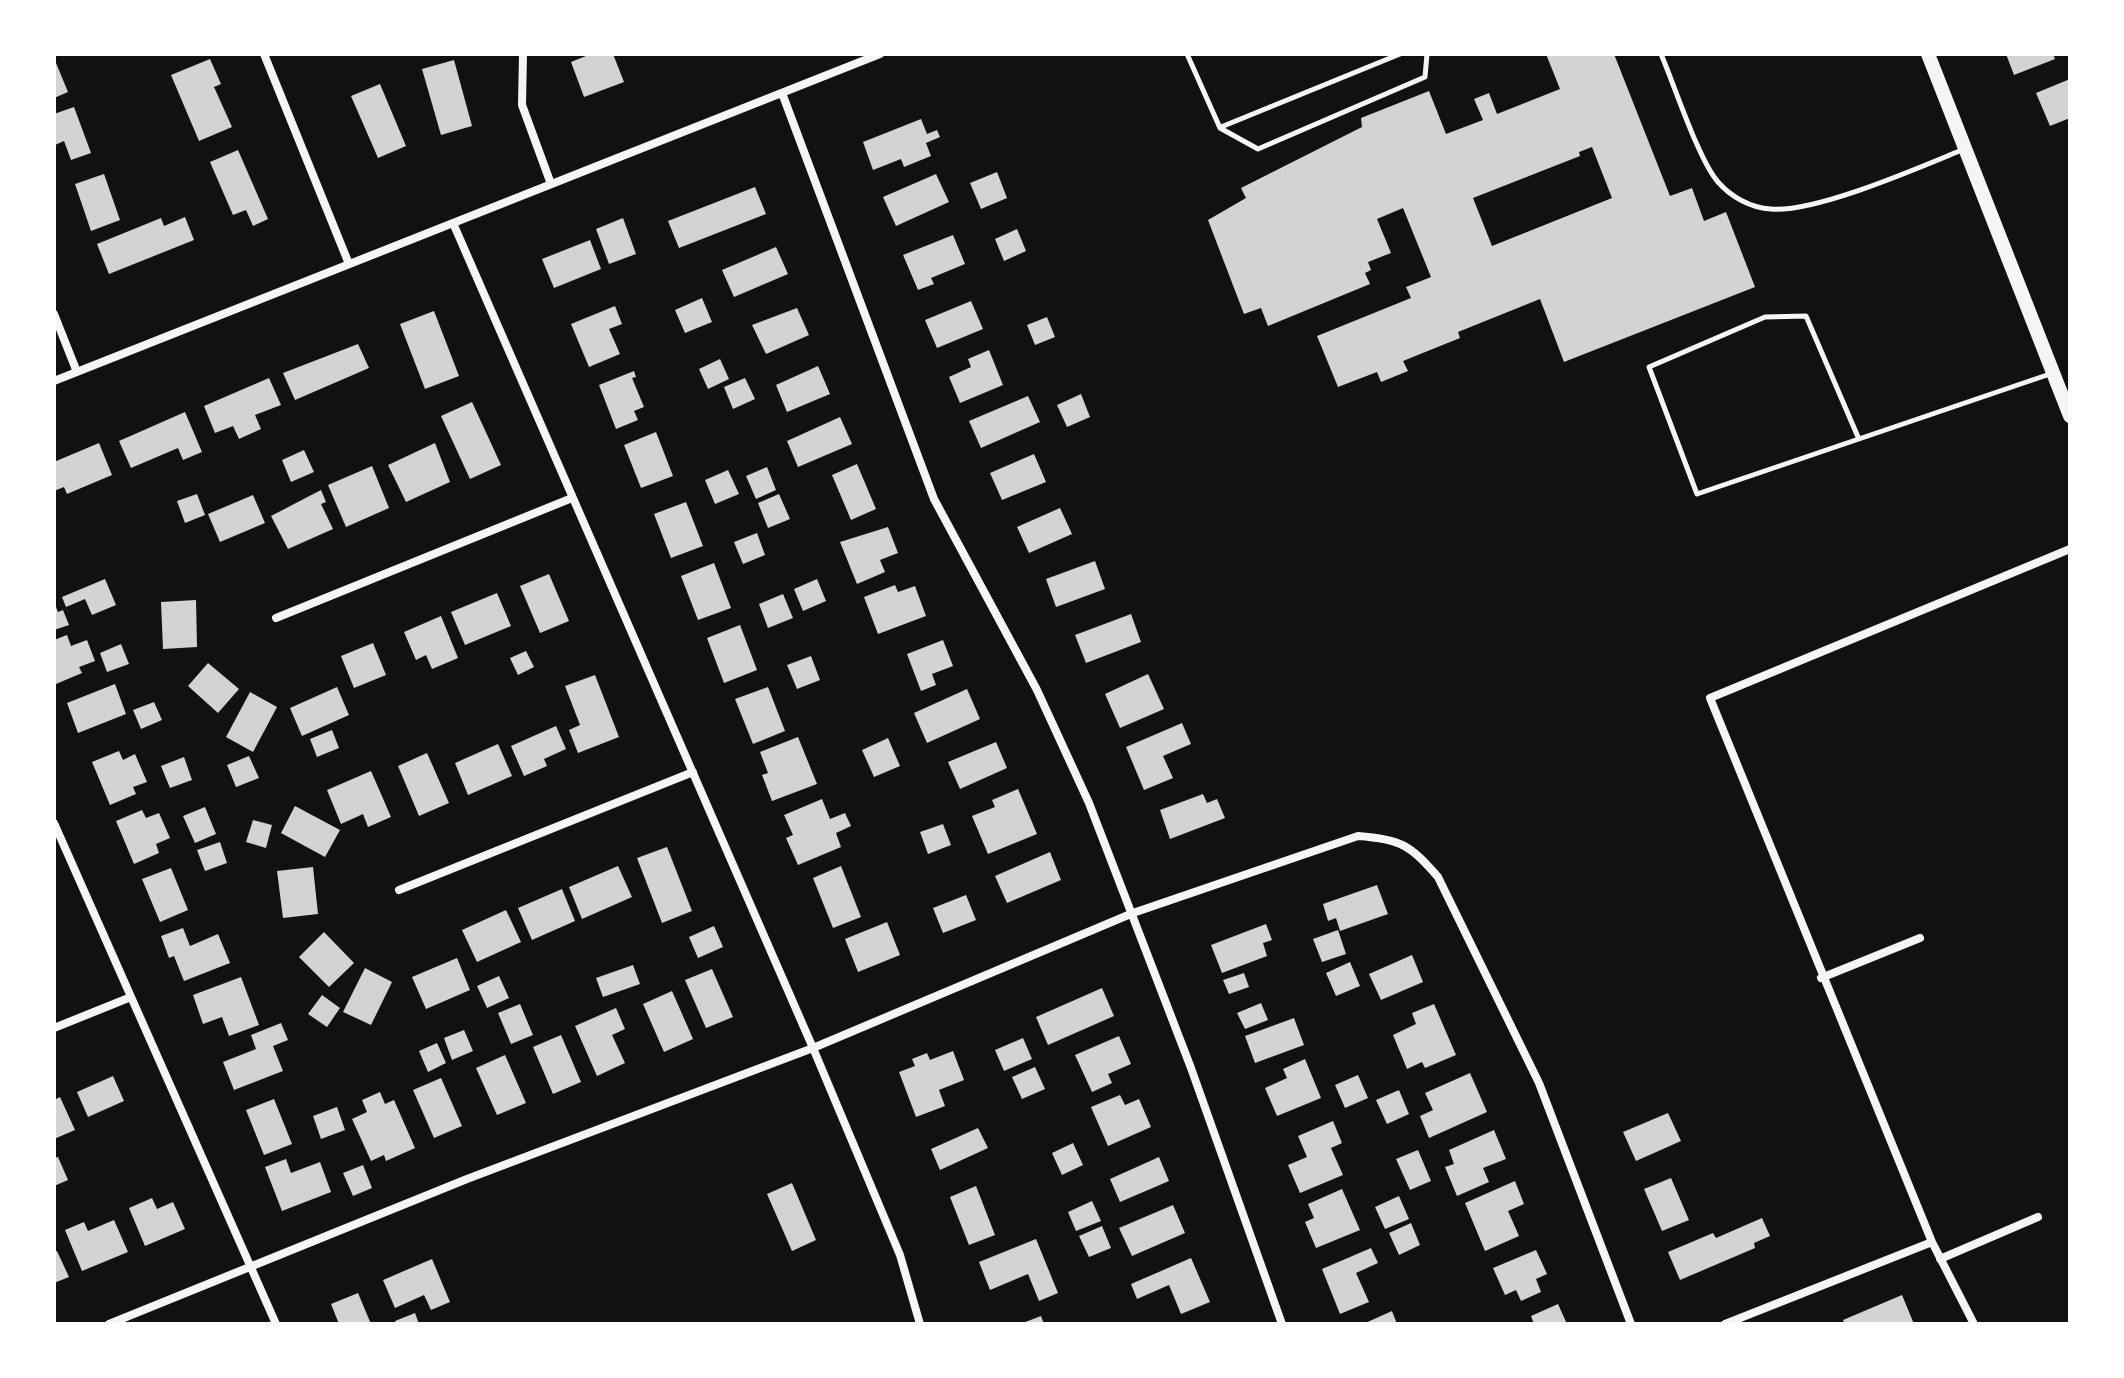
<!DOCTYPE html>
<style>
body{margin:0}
#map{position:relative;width:2124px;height:1378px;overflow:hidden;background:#111;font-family:Overpass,sans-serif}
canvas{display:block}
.frame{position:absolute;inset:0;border:56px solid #fff;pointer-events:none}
</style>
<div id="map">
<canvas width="2124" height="1378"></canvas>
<div class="frame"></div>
</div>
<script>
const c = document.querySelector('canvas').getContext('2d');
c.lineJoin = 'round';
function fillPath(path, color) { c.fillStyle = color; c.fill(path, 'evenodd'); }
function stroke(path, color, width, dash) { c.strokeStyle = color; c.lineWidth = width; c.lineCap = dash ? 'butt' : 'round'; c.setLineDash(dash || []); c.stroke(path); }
fillPath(new Path2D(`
 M591,54h22l11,28 -40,15 -13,-35z
 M1546,54h68l56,142 22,-8 12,33 22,-9 29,75 -191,75 -24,-63 -82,33 2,6 -57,23 5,10 -27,11 -4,-10 -39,15 -21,-51 94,-38 -5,-11 25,-10 -28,-69 -26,11 14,34 -23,9 3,8 -6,3 5,11 -102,42 -7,-18 -17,6 -36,-94 38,-22 -5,-10 121,-61 -1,-9 68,-27 17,43 37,-14 -9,-21 15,-6 8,21 63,-25zM1592,147l20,51 -120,48 -19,-48 107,-42 -1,-4z
 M2006,54h47l2,5 -41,16z
 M54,58l14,34 -14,6z
 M210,59l11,25 -7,3 18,40 -33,14 -28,-66z
 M454,60l18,66 -31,9 -19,-66z
 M2070,79v39l-20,8 -14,-33z
 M380,84l26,62 -28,12 -27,-62z
 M74,107l17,46 -20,7 -7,-19 -9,4 -1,-31z
 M921,119l6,15 10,-4 3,7 -14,6 5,13 -27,11 -3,-8 -28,11 -10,-28z
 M238,150l30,69 -15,7 -7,-16 -13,5 -23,-53z
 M997,172l10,26 -26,11 -11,-26z
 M104,174l16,46 -29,11 -16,-47z
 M936,174l13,28 -53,24 -13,-29z
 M755,187l11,27 -87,34 -11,-27z
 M185,217l9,23 -85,34 -12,-30 64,-26 3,8z
 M623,218l13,36 -27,10 -13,-35z
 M1017,229l9,22 -22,10 -9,-22z
 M953,235l12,29 -34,14 3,6 -16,6 -15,-35z
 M590,240l11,29 -47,19 -12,-29z
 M776,247l12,27 -54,23 -12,-27z
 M702,298l10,24 -27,11 -10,-23z
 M971,301l12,28 -46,19 -12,-28z
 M615,306l7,18 -13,5 11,25 -31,13 -18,-43z
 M797,308l12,27 -43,19 -14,-29z
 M434,311l25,65 -34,13 -25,-65z
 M1047,317l8,20 -20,8 -8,-20z
 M358,344l11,24 -74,32 -12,-27z
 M989,350l14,35 -43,18 -11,-26 22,-10 -3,-8z
 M720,359l9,20 -21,10 -9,-20z
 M818,366l12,28 -43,18 -11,-27z
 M634,371l2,6 -4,1 12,29 -10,4 4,9 -22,9 -17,-44z
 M269,378l12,27 -26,10 6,14 -22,10 -6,-13 -18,7 -11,-27z
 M745,378l10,21 -22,10 -9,-22z
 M1081,394l9,23 -23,10 -10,-22z
 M1028,396l12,26 -59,26 -12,-27z
 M472,402l29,63 -31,14 -29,-63z
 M185,412l17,40 -19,8 -5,-12 -47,20 -12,-27z
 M840,417l12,27 -54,23 -11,-26z
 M656,432l17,44 -32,12 -17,-43z
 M99,443l13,32 -45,19 -3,-7 -10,4v-29z
 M435,443l15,39 -44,20 -18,-37z
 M304,450l10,22 -23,10 -9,-22z
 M1034,454l12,28 -44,18 -12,-27z
 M857,464l19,45 -25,11 -19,-45z
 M372,466l17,42 -43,19 -18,-42z
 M767,467l9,23 -20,9 -10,-23z
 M728,470l11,24 -24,10 -10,-24z
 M321,490l5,12 -5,2 12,25 -45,20 -17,-33z
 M197,494l8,21 -20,8 -8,-22z
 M779,494l11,25 -22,9 -10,-25z
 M253,495l12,28 -45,19 -12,-28z
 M686,502l17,44 -32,12 -17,-44z
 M1060,508l12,26 -43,19 -12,-26z
 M888,527l10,26 -18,7 5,12 -28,12 -17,-42z
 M757,533l8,22 -22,9 -9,-22z
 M1095,561l10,28 -49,18 -10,-28z
 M714,563l17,45 -33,12 -17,-44z
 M549,574l20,47 -29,12 -20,-47z
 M105,579l11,26 -24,10 -7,-16 -19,8 -4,-10z
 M817,579l9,22 -23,10 -9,-22z
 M895,585l3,7 17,-6 11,30 -48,18 -14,-37z
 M497,593l14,33 -46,19 -14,-33z
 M783,594l10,24 -25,10 -9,-24z
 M196,600l1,47 -34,2 -2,-47z
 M54,602l4,10 5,-2 6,15 -15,5z
 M1131,614l10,28 -55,21 -11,-28z
 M441,616l17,42 -26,11 -6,-14 -10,5 -12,-28z
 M740,625l17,45 -33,13 -17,-45z
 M67,635l4,11 16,-6 8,21 -16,6 3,6 -26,11 -2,-44z
 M943,640l10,26 -21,8 4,11 -15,6 -14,-37z
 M373,643l13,32 -32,13 -13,-32z
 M121,644l8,20 -22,8 -7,-19z
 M526,651l8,16 -16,8 -8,-17z
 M811,656l9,24 -23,9 -10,-24z
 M208,663l31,26 -21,24 -30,-27z
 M1148,674l16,35 -44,19 -15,-34z
 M595,675l24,62 -41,16 -9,-23 11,-5 -15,-39z
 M115,684l11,30 -48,19 -11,-30z
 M337,687l12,28 -47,21 -12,-28z
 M768,687l17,44 -32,13 -18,-45z
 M967,689l13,30 -53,24 -13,-30z
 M250,692l27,15 -24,45 -27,-15z
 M154,702l8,18 -21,9 -8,-19z
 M1182,723l9,21 -28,12 10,22 -29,12 -18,-43z
 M556,726l10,23 -22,10 3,7 -23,10 -13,-30z
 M332,730l7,18 -22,9 -7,-18z
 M798,737l19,47 -45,17 -10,-26 6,-2 -8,-21z
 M888,738l12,28 -26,11 -12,-27z
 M996,742l11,26 -47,21 -12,-27z
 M498,744l14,32 -44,19 -13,-32z
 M119,751l4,9 12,-6 12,28 -14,5 3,7 -26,11 -18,-43z
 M427,753l22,50 -30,13 -21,-50z
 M249,756l10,22 -23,9 -9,-22z
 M184,757l8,23 -22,8 -9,-22z
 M371,771l20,46 -23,10 -5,-13 -22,10 -14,-34z
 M1018,789l19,45 -49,20 -16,-38 23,-9 -3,-7z
 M1203,794l4,9 10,-4 8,19 -55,21 -10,-29z
 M822,799l8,20 15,-6 6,13 -15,7 5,14 -43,18 -12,-27 7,-3 -9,-20z
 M295,806l45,24 -15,27 -44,-24z
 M205,807l11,27 -21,9 -12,-27z
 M142,810l4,8 13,-5 11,25 -14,6 3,9 -25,11 -18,-43z
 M253,820l19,5 -6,23 -20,-6z
 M943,824l8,21 -23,9 -8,-22z
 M220,842l7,21 -22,8 -8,-21z
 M667,847l25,64 -30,12 -25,-65z
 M1050,852l11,28 -54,23 -12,-27z
 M618,866l14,31 -50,22 -13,-32z
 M841,866l20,51 -28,11 -20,-50z
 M313,867l5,47 -35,4 -6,-47z
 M171,868l17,42 -28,12 -18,-43z
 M1377,885l11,29 -48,17 -4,-13 -8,3 -5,-17z
 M562,889l13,32 -43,19 -14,-32z
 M966,895l10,25 -33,13 -10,-25z
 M506,910l15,32 -44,20 -15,-32z
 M887,922l13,33 -42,17 -13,-33z
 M1266,924l6,16 -9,3 4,13 -45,17 -11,-28z
 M714,926l9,21 -25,11 -9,-21z
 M183,928l7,18 28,-12 12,29 -46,18 -10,-25 -5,2 -8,-22z
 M1338,930l8,24 -24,8 -9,-23z
 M324,932l30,31 -25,24 -30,-30z
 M1412,955l11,27 -42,18 -12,-26z
 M457,958l13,32 -44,19 -14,-32z
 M1350,962l10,24 -24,10 -10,-23z
 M633,965l7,19 -37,13 -7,-19z
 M365,968l27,14 -21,43 -28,-13z
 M712,969l21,48 -27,11 -21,-48z
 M1244,973l5,14 -20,7 -6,-14z
 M499,976l10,22 -22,10 -10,-22z
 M241,977l18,48 -30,11 -7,-19 -19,7 -10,-29z
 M1102,988l12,28 -66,29 -12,-28z
 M672,991l21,48 -29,13 -21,-48z
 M322,995l18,13 -13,19 -19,-13z
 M1261,1003l7,17 -23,9 -8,-16z
 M520,1004l13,31 -22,9 -13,-31z
 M1434,1004l22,51 -31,13 -3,-6 -15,7 -14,-34 23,-11 -4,-11z
 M616,1008l9,21 -13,6 13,28 -28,13 -22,-50z
 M1294,1018l10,27 -49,18 -10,-27z
 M281,1023l7,17 -15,6 10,25 -49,19 -11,-28 33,-13 -5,-14z
 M464,1030l9,21 -21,9 -8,-22z
 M561,1035l20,47 -28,12 -20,-47z
 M1119,1036l12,28 -23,10 4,9 -20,9 -17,-37z
 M1023,1038l9,21 -28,12 -9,-21z
 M437,1043l9,20 -18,9 -9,-21z
 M953,1051l11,29 -25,10 6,16 -29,11 -17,-45 16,-6 -3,-7 15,-6 3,7z
 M505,1055l21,48 -29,12 -21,-47z
 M1305,1059l16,39 -44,18 -12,-28 22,-10 -4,-9z
 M1035,1067l10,22 -23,10 -10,-22z
 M1470,1073l17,39 -58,26 -9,-22 13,-6 -8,-17z
 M1358,1075l10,23 -23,10 -10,-23z
 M113,1076l11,25 -36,16 -11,-25z
 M441,1078l21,48 -28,12 -21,-48z
 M1399,1090l10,24 -22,10 -11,-24z
 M380,1092l5,12 9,-4 21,48 -29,13 -2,-6 -13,6 -19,-42 15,-7 -5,-12z
 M1120,1095l5,10 14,-6 12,28 -43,19 -17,-39z
 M60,1097l15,33 -21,9v-39z
 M274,1099l18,45 -28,11 -18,-45z
 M337,1107l8,23 -24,9 -8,-23z
 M1668,1113l13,28 -45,20 -13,-29z
 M1333,1121l9,22 -11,5 12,27 -43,18 -12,-28 19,-8 -9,-21z
 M978,1128l10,20 -48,22 -9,-21z
 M1494,1130l12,29 -23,9 6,14 -32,14 -12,-29 9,-3 -5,-14z
 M1073,1143l10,22 -21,10 -10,-22z
 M1418,1150l13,31 -21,9 -14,-31z
 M58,1157l10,23 -14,6v-28z
 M1159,1157l10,24 -49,21 -10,-23z
 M286,1159l5,14 29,-11 11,30 -49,19 -17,-44z
 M363,1165l9,23 -19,8 -10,-23z
 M1671,1178l18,42 -27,11 -18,-42z
 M1515,1181l9,23 -16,7 11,25 -34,15 -20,-48z
 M792,1183l24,57 -24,11 -25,-57z
 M976,1186l19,49 -26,10 -19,-48z
 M1342,1189l18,41 -44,18 -11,-26 9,-4 -6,-14z
 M1399,1196l10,23 -24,10 -10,-22z
 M152,1198l5,11 16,-7 12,27 -40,17 -16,-38z
 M1092,1201l9,20 -25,10 -8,-19z
 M1173,1205l12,28 -53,23 -13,-28z
 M1762,1218l8,18 -16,7 1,5 -75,32 -12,-28 45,-19 3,5z
 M114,1220l14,32 -46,19 -17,-41 19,-8 4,9z
 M1411,1223l9,22 -21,10 -10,-22z
 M1102,1226l9,22 -22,9 -10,-21z
 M1036,1239l22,54 -19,8 -11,-27 -38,16 -11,-28z
 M1371,1248l7,15 -22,10 13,29 -29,12 -18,-45z
 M1536,1250l11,24 -11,5 5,13 -20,9 -5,-11 -11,5 -12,-27z
 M57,1251l12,26 -15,6v-31z
 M1191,1258l19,44 -29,12 -12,-29 -32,14 -6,-15z
 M432,1259l18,43 -19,8 -7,-15 -29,13 -12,-28z
 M358,1293l13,31h-32l-8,-20z
 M1902,1295l12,29h-70l-1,-4z
 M1558,1304l9,20h-33l-3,-8z
 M1392,1311l5,13h-34z
 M415,1313l4,11h-23l-1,-3z
 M1041,1316l3,8h-24z`), '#d3d3d3');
stroke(new Path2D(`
 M1187,54l33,74 38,21 167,-72 2,-23
 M1661,54c13,30 38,107 57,128 13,15 33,26 53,27 44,4 147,-41 191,-59
 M1221,127l179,-73
 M1858,437l-52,-121 -41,1 -116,50 48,127 353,-120`), '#f5f5f5', 5);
stroke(new Path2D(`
 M264,54l85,210
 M523,54l-1,51 29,79
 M782,93l152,406 103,191 52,113 102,265 91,256
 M453,223l360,825 87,207 20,69
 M54,314l23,58
 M54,381l826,-327
 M276,618l296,-120
 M54,823l222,501
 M399,890l294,-118
 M1821,978l99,-40
 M54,1028l77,-31
 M1940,1259l98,-42
 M109,1324l358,-145 346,-131 320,-135 225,-77c43,3 52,9 80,41l101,206 92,241
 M1725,1324l207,-82
 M1974,1324l-42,-82 -222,-544 360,-149`), '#f5f5f5', 8);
stroke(new Path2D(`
 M1928,54l142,362`), '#f5f5f5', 14);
</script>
